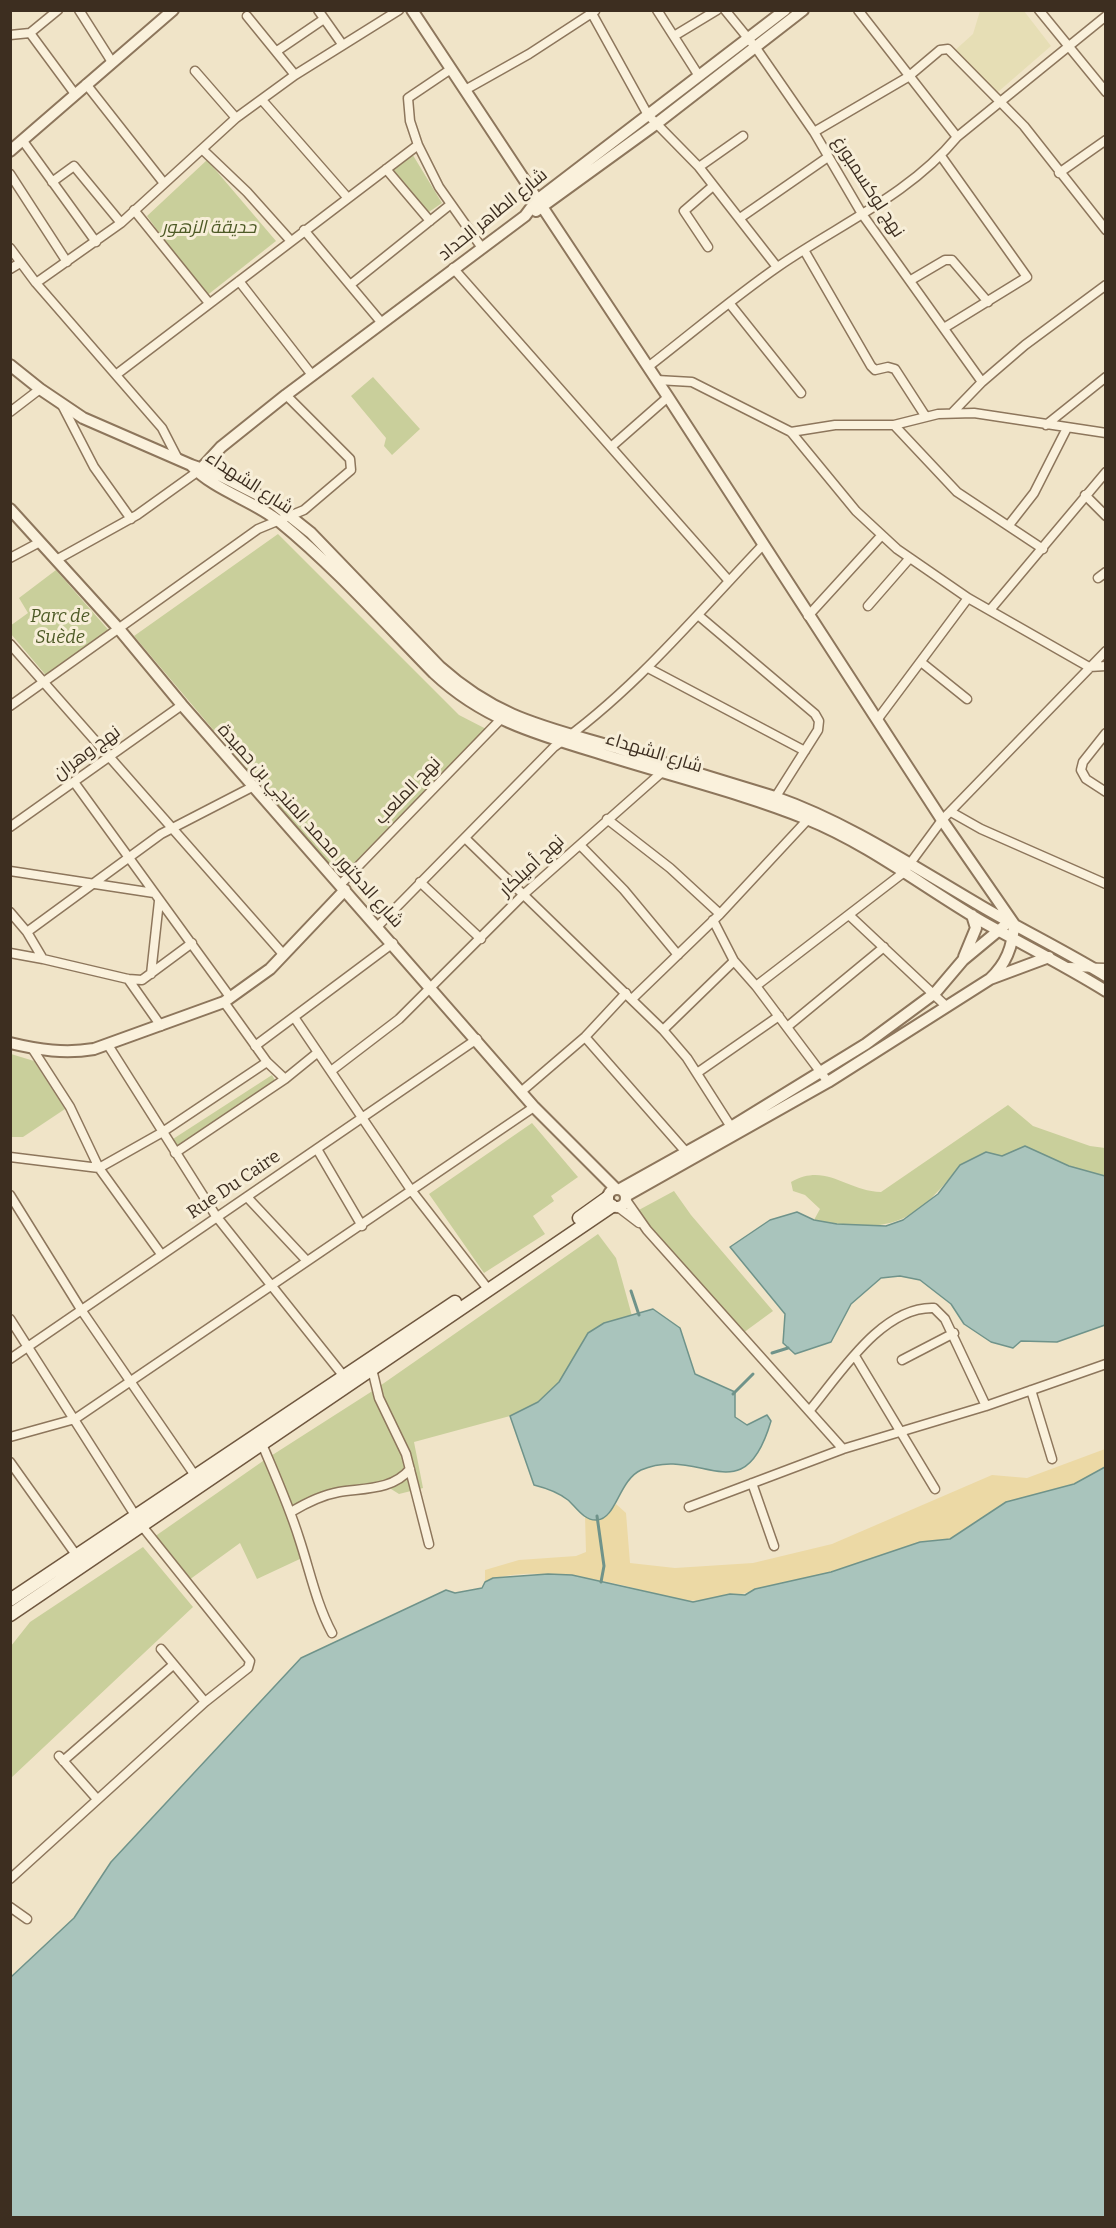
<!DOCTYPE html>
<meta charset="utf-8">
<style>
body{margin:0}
#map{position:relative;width:1116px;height:2228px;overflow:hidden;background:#f0e4c8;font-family:Bitter,serif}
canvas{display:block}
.frame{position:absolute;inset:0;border:12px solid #3d2e20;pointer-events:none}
</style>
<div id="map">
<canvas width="1116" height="2228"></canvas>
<div class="frame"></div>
</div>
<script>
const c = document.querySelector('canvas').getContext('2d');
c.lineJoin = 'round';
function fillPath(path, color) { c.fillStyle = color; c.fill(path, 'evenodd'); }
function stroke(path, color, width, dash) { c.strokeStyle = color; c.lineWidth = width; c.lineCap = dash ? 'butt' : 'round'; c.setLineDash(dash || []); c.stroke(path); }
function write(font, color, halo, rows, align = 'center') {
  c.font = font + ' Bitter,Cairo,serif'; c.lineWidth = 6; c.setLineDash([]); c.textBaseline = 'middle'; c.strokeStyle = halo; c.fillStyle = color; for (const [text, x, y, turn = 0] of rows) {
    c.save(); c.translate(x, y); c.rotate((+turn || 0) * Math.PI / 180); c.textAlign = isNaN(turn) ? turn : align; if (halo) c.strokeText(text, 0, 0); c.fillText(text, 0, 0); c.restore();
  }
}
fillPath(new Path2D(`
 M980,11h44l27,35 -60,52 -38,-46 20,-18z`), '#e6deb5');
fillPath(new Path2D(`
 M411,152l31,51 -16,11 -37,-45z
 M207,160l69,81 -71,56 -58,-81z
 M373,377l47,52 -28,26 -8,-9 2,-8 -35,-42z
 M278,534l181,181 31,16 -149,150 -207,-245z
 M56,570l55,63 -62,46 -38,-45 -1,-8 18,-13 -9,-15z
 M11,1054l23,7 31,48 -42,28h-12z
 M272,1075l6,11 -96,67 -9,-14z
 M1008,1105l25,21 57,20 15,2v28l-36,-10 -44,-20 -23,10 -42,9c-47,61 -71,69 -146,55l6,-11 -15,-14 -12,-4 -2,-9c35,-20 55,9 90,10z
 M532,1123l46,54 -27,19 3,5 -21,15 12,18 -61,39 -55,-79z
 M674,1191l17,24 82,96 -30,22 -106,-122z
 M598,1234l18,24 16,58 -28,7 -16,10 -29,49 -21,20 -28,14 -96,26 9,46 -24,6 -19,-12 -42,5 -26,8 -23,18 13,45 -45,21 -17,-36 -51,37 -35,-43 109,-76 111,-71z
 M143,1547l50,60 -182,171v-132l19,-24z`), '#c9cf9b');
fillPath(new Path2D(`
 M1105,1449v18l-31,17 -68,18 -56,37 -30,3 -89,30 -76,17c-8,7 -63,13 -76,12 -48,-16 -147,-40 -194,-19v-12l34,-10 57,-4 10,-4 -1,-36c16,5 21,1 31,-12l10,9 4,50 45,5 78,-5 79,-19 160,-69 35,3z`), '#ecd9a5');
const water = new Path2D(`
 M1025,1146l44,20 36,10v149l-48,17 -36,-1 -8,7 -22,-6 -27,-18 -13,-20 -31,-24 -20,-4 -19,2 -30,26 -20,38 -36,12 -12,-11 2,-29 -55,-67 40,-27 27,-8 17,8 23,4 49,2 17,-6 35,-26 22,-29 26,-13 16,4z
 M653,1309l27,19 15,46 40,18v25l12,8 20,-10 4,6c-28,95 -71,23 -130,49 -22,10 -25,49 -44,50 -13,1 -21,-13 -29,-20 -10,-8 -22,-12 -34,-15l-24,-69 28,-14 21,-20 29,-49 16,-10z
 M1105,1467v750h-1094v-240l63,-59 37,-56 190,-204 145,-68 9,3 27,-5 3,-6 8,-4 55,-4 24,1 121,27 37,-8 15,1 10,-6 76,-17 89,-30 30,-3 56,-37 68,-18z`);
fillPath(water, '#a9c4bc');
stroke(water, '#6f938a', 1.5);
stroke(new Path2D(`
 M631,1291l8,24
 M772,1353l16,-5
 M733,1394l20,-20
 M597,1516l7,50 -3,16`), '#6f938a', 3);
const minor = new Path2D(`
 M79,10l33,52
 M318,10l24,34
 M590,10l58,105 51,52 78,100
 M657,10l42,66
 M725,10l31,38 58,84 48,82 120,168
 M858,10l99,127
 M1039,10l67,82
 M247,16l48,59
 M30,33l28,-23
 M10,35l20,-2 45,61
 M674,36l43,-26
 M277,51l47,-32
 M195,71l41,47
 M86,84l77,98
 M465,90l64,-36 66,-43
 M262,100l85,97
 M814,132l94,-55 32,-27 8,-1 76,77 82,104
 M23,141l73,101
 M418,145l21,42 43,61
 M203,150l44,42 43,48
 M941,156l86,121 -83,51
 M699,167l44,-31
 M386,169l44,52
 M1059,173l47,-33
 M10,174l57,88
 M52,182l22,-16 47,57
 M134,210l75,93
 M740,218l88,-61
 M304,230l77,92
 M708,247l-24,-36 29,-25
 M10,248l26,35 126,145 16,31
 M804,250l67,116 4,4 13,-3 7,2 31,48
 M453,268l276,313
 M10,269l10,-6
 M911,280l34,-20h7l36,42
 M239,281l73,94
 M36,283l85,-60 115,-105 59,-43 104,-65
 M350,285l101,-81
 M730,304l71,89
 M648,367c44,-34 86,-70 131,-101 61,-42 130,-71 178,-129l149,-121
 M117,374l301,-229 -8,-24 -2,-23 43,-29
 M657,380l35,2 99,50 65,79 41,38 71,49 121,69 17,-1
 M62,405l32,62 37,52
 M10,412l30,-23
 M953,412l29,-30 43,-37 81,-60
 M894,425l63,67 86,57
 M1046,425l60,-48
 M791,432l44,-7h59l44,-11 36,-1 132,20
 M611,447l57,-50
 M1085,495l21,21
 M1009,525l25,-32 33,-65
 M10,558l30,-16
 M56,560l81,-45 60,-43
 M1098,578l8,-6
 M868,606l41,-47
 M990,610l116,-138
 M698,615l117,99 4,7 -1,9 -45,71
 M808,616l73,-80
 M10,644l273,310
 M921,662l46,37
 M648,668l157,83
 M10,706l248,-177 46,-19 47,-40 -1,-11 -64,-64
 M877,720l91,-122
 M1106,733l-23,29 -2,8 5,9 20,13
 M74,782l156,215
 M951,812l30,17 125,55
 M607,819l63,49 50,46
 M10,827l172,-122
 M465,838l198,192 24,28 46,72
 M580,845l44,45 54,65
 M10,871l144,22
 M420,882l61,57
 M340,885l160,-165
 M10,912l17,20 16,27 85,20 14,1 50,-37
 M849,915l97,91
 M713,920l21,41 22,25 72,96
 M377,927l177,-180c80,-56 142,-132 208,-201
 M27,932l134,-98 93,-48
 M10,953l33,6
 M1067,967l39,1
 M151,974l8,-73
 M128,979l33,47
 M756,986l147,-113 39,-53 164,-169
 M632,999l88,-85 92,-99
 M224,1002l43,60 18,17
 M294,1017l117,173 77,99
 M787,1027l97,-80
 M663,1030l71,-69
 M585,1037l101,115
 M108,1045l108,171 130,163
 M255,1046l138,-103
 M32,1048l38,59 29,61 62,86
 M331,1071l68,-52 124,-124 138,-122
 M697,1073l82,-57
 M522,1091l63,-54 41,-44
 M317,1149l45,77
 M175,1153l110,-74 32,-26
 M10,1157l89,11 62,-35 106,-71
 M10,1195l72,116 116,169
 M247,1197l60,64
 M626,1200l21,30 196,219 143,-43 120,-42
 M618,1207l21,16
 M10,1319l132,207 108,135 -2,7 -43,34 -195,177
 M855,1356l80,133
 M10,1359l467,-320
 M902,1360l52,-27
 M372,1369l7,29 27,56 23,90
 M1031,1390l21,69
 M810,1410c30,-36 72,-104 124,-102l11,11 41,87
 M10,1437l65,-18 459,-312
 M262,1444c13,31 27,62 37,94 11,33 17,65 33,95
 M10,1462l69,97
 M752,1483l22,63
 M689,1507l154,-58
 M291,1512c15,-9 31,-17 48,-20 25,-4 54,-2 71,-23
 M161,1649l44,53
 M59,1756l38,43
 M63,1761l110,-96
 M10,1907l17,12`);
const tertiary = new Path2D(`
 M412,10l256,387 274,423 72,104c-1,23 -8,40 -24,55
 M10,151l163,-141
 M536,211l120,-87 147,-114
 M10,365l30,24 43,29 108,47 26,9 55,28 39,31 129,134c58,52 106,60 177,81 53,17 105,33 158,49 74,26 139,70 206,109 41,24 84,45 125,70
 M191,465c24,26 62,35 89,57 55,45 104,100 154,151 49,46 102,61 165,80 69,22 141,39 208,66 62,25 118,69 176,103 41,23 83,44 123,69
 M199,471l22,-24 65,-52 239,-179 12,-16 248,-190
 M10,509l109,120 63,76 352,402 81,81
 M964,957l12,-29 -4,-13
 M10,1043c29,7 55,11 84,6l130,-47 46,-33 75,-79
 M608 1198a9 9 0 1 1 18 0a9 9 0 1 1-18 0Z
 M620,1189l111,-62 135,-83 69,-51 28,-33 41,-34
 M626,1196l202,-114 162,-103 59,-22`);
const secondary = new Path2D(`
 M579,1218l28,-20
 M10,1600l445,-298
 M10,1615l602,-409`);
stroke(minor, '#8d765c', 11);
stroke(tertiary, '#8d765c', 14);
stroke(secondary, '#6f573f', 15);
stroke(minor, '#faf1dc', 8);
stroke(tertiary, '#faf1dc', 10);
stroke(secondary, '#faf1dc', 12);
write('18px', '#3d2e20', '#f7eed8', [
 ["نهج لوكسمبورغ",868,187,57],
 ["شارع الطاهر الحداد",493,215,-39],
 ["شارع الشهداء",249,483,33],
 ["نهج وهران",87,753,-36],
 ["شارع الشهداء",654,753,17],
 ["نهج الملعب",408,791,-46],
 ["شارع الدكتور محمد المنجي بن حميدة",310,826,48],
 ["نهج أميلكار",532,866,-43],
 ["Rue Du Caire",234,1185,-34]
]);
write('italic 18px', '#4d5a26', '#f7eed8', [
 ["حديقة الزهور",209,228],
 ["Parc de",60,617],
 ["Suède",60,638]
]);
</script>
